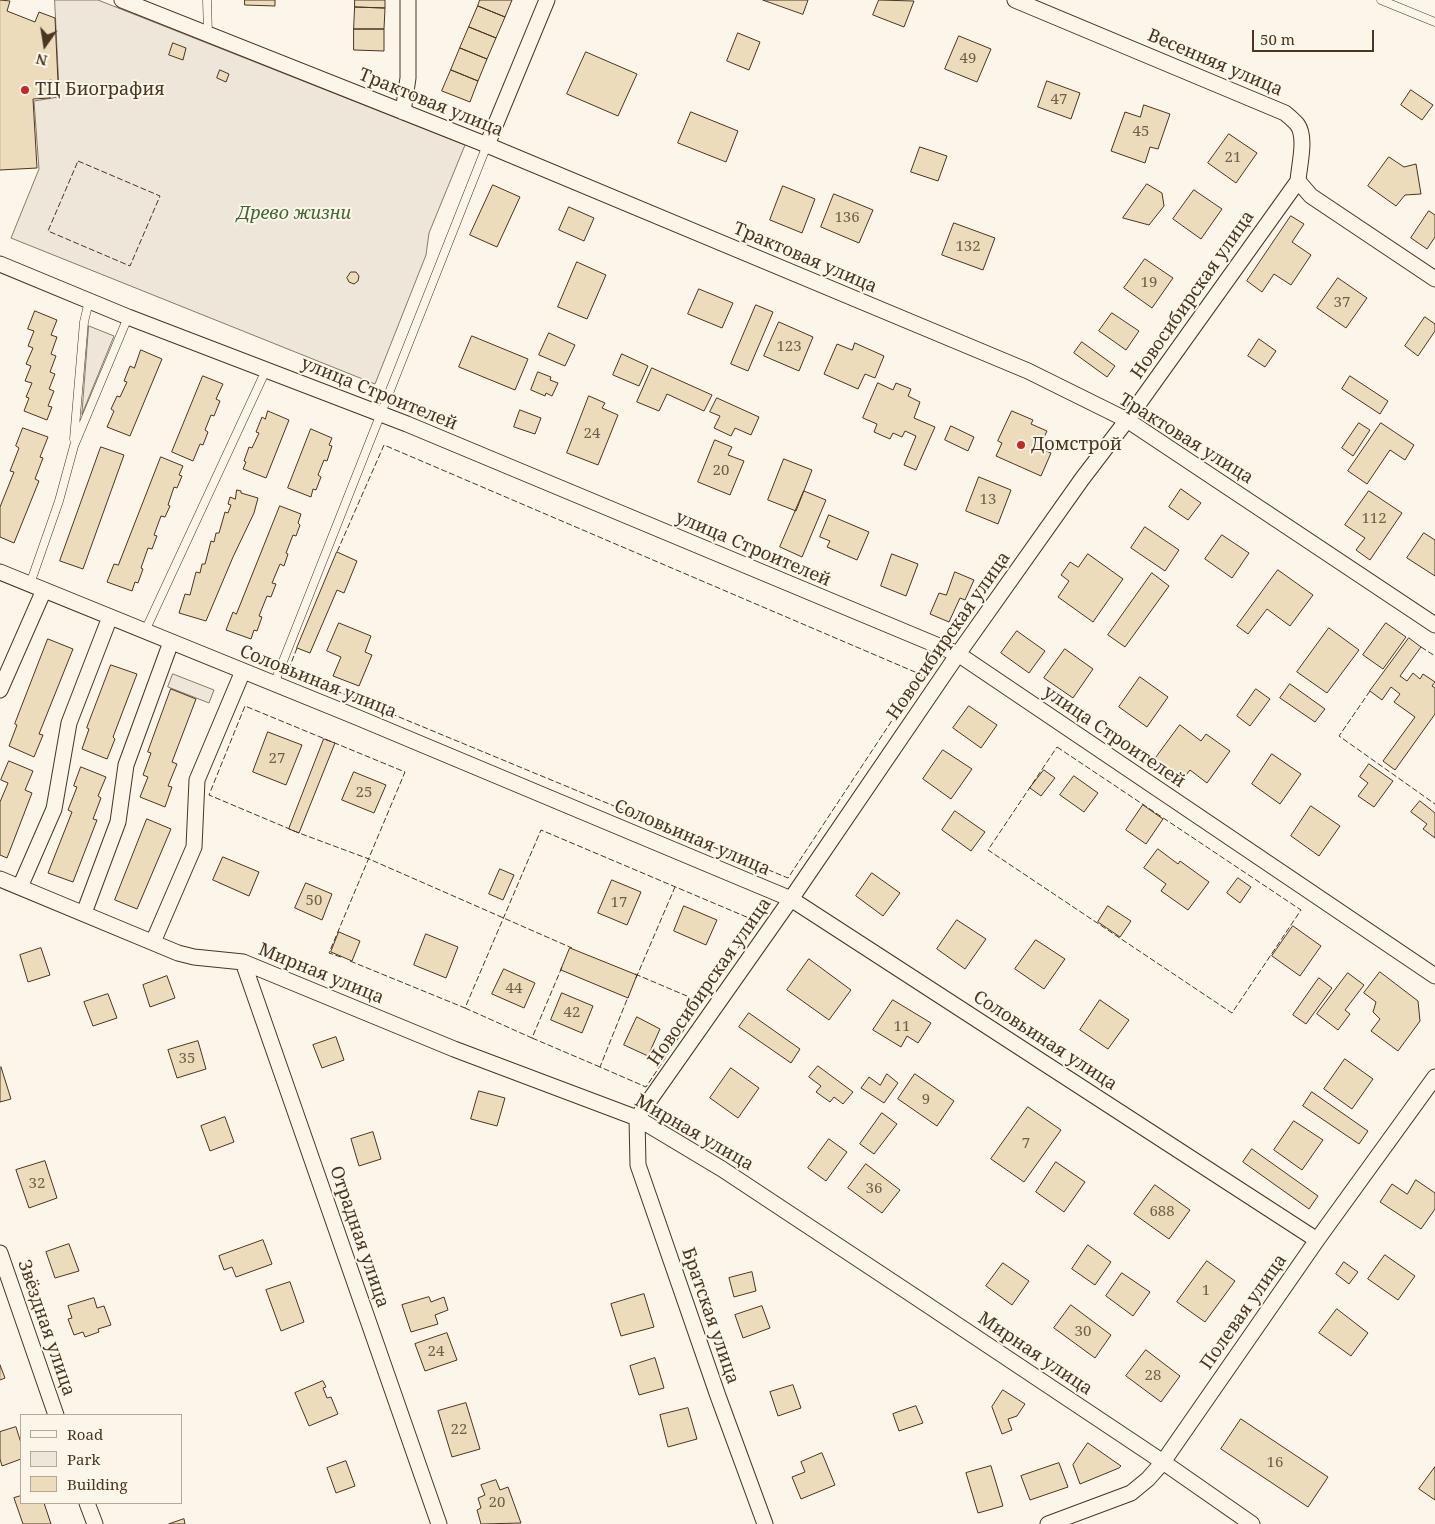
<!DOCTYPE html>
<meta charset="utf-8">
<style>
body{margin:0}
#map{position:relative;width:1435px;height:1524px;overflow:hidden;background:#fbf6e9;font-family:"Noto Serif",serif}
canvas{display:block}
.legend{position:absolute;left:20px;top:1414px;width:162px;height:90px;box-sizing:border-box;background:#fbf6e9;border:1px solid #b4a999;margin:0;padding:6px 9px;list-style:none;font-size:15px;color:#4a3520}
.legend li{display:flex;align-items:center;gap:10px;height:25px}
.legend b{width:25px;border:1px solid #b4a999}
.north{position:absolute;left:20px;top:20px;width:50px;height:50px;-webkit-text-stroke:4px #fbf6e9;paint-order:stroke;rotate:193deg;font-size:14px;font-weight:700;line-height:20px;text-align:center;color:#4a3520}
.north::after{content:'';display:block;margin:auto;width:18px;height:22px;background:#4a3520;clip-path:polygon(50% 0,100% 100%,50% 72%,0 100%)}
.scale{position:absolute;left:1252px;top:30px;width:122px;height:22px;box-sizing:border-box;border:2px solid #4a3520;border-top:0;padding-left:6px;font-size:15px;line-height:18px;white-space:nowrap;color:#4a3520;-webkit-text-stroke:4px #fbf6e9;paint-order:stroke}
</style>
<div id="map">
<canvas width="1435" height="1524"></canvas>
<ul class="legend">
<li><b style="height:6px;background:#fbf6e9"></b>Road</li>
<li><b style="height:14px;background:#ede6d9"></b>Park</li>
<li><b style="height:14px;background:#ecdcbc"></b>Building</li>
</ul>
<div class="north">N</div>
<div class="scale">50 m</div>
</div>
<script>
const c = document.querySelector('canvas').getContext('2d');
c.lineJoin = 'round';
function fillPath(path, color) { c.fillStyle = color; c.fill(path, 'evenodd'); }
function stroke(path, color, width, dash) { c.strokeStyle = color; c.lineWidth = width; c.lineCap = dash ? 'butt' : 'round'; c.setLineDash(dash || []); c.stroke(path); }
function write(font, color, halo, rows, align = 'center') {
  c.font = font + ' "Noto Serif",serif'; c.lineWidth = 4; c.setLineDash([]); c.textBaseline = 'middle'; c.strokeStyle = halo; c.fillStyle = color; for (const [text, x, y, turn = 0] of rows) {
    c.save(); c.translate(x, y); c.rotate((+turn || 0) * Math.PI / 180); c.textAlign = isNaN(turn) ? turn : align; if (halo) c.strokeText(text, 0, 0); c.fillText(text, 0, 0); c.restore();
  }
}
const green = new Path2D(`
 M55,0h43l367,145 -36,88 -3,22 -51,129 -364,-146 28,-69 -5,-68 25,-4z
 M89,326l25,10 -32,78z
 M173,674l41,16 -5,13 -41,-16z`);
fillPath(green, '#ede6d9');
stroke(green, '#887966', 1);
const building = new Path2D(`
 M0,0l10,1 -3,10 28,11 4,-10 16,6 3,64 -8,-2v18l-17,1 4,69 -37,2z
 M245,0h30v6l-30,-1z
 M355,0h30v8l-30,-1z
 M480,0h32l-7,17 -27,-11z
 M763,0h45l-5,14z
 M879,0l35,1 -10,26 -31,-12z
 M478,6l27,11 -9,21 -27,-11z
 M355,7l30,1 -1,21h-30z
 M469,27l27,11 -9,21 -27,-11z
 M354,29h30v22l-30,-1z
 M738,33l22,9 -11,28 -22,-9z
 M959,36l32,13 -14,33 -32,-13z
 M173,43l13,5 -3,12 -14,-5z
 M460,48l27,11 -9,22 -27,-11z
 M586,52l51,22 -19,42 -51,-22z
 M220,70l9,4 -3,8 -9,-4z
 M451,70l27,11 -8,21 -28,-11z
 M1047,81l33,12 -9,26 -33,-12z
 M1411,90l22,15 -11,15 -21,-15z
 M1144,105l26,9 -12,35 -8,-2 -5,16 -34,-12 14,-39 15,5z
 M691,112l47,19 -12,31 -48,-19z
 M1229,134l28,19 -21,30 -28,-20z
 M920,147l27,9 -9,25 -27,-9z
 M1389,157l15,10 12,-3 5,30 -16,1 -9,11 -28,-20z
 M1147,184l15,9 2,13 -15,19 -26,-7z
 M493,185l27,12 -23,50 -27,-12z
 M783,186l32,13 -13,34 -32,-13z
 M1194,190l28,19 -21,30 -28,-20z
 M834,194l39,16 -14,33 -38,-16z
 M569,207l25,11 -10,23 -25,-11z
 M1429,211l6,4v22l-8,12 -16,-11z
 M1291,216l13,8 -12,18 19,13 -20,30 -17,-11 -12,18 -15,-11z
 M954,223l41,15 -12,32 -41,-15z
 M1145,259l28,19 -21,30 -28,-20z
 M577,262l29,13 -19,44 -29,-12z
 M351,272h5l3,4 -1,5 -4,3 -5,-2 -2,-4z
 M1338,278l29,20 -21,30 -29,-20z
 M699,289l34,14 -11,25 -34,-14z
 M756,305l17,7 -25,59 -17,-7z
 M35,311l22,9 -6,15 6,2 -6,17 5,2 -6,16 5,2 -6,15 5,2 -6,15 4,1 -5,13 -23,-9 5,-13 -3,-1 6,-14 -7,-2 6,-15 -5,-2 7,-16 -5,-2 6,-15 -6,-2z
 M1112,313l27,18 -13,19 -27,-19z
 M1425,317l10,7v7l-17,25 -13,-10z
 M779,322l34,15 -14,34 -35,-15z
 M549,333l26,12 -10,21 -26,-11z
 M472,336l56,23 -13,31 -56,-23z
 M1259,339l17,12 -11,16 -17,-11z
 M1082,342l33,24 -8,11 -33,-24z
 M855,343l29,13 -9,22 -10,-4 -7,15 -34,-15 13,-30 15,6z
 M141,350l21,9 -32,77 -23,-9 7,-16 -3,-2 6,-13 3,1 7,-15 -3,-1 6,-15 4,2z
 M622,354l26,12 -9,20 -26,-11z
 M652,368l60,27 -8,16 -37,-17 -8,17 -22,-9z
 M538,372l13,5 -1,3 8,3 -6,13 -6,-3 -1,3 -14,-6z
 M203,376l20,8 -7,15 4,2 -6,15 -3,-1 -6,15 3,2 -5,13 -3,-1 -7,17 -21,-9z
 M1350,376l38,25 -8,13 -38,-25z
 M878,383l15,7 3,-7 15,6 -3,7 12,6 -6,16 21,9 -19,43 -12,-5 12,-29 -11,-5 -3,6 -9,-4 -3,6 -16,-7 3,-8 -14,-6z
 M589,396l16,7 -3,5 16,7 -20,50 -31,-12z
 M717,398l42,19 -8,18 -16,-7 -4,8 -17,-8 6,-12 -10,-4z
 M520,410l21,8 -6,16 -21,-7z
 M268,411l21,9 -23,58 -23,-9 3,-7 -2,-1 5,-14 3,1 7,-15 -3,-1 6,-15 3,2z
 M1012,411l21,9 -2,4 16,7 -8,17 12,5 -10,23 -45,-20 6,-13 -4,-2z
 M1359,423l11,7 -17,26 -11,-8z
 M1381,423l33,22 -9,15 -15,-10 -23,34 -19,-13z
 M951,426l23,11 -6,14 -23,-11z
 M23,428l25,9 -8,20 3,1 -8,21 4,2 -25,62 -14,-6v-30l14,-35 -4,-1 9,-23 -3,-2z
 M311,429l21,9 -3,7 3,1 -5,15 -3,-1 -6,15 3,2 -5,13 -3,-1 -2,8 -23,-9z
 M715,440l17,7 -4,8 16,6 -14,34 -32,-13z
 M101,447l23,8 -41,114 -23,-8z
 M161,457l22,9 -4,9 3,1 -5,12 -3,-1 -6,18 2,1 -5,11 -4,-1 -7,19 3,1 -5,13 -4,-1 -7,20 2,1 -5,14 -3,-1 -3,9 -25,-9 7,-18 4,1z
 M784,459l28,11 -16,41 -28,-11z
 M979,477l32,13 -13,34 -32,-13z
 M1181,489l20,14 -13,17 -19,-13z
 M237,490l4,1v2l17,5 -4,15 -21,44 -27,64 -27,-8 6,-19 5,1 6,-23 4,1 2,-9h3l6,-23 3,1 2,-9h3l6,-21 3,1 3,-8 -3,-1 2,-7 5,2z
 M804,491l22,9 -24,57 -22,-10z
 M1369,491l33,22 -32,47 -14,-10 9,-12 -20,-13z
 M280,506l21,8 -3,9 2,2 -4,11 -3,-1 -7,18 2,1 -4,12 -4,-2 -8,19 4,1 -5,13 -4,-1 -8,20 3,1 -5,14 -3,-1 -3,9 -25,-9 7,-18 3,2z
 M829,515l40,17 -12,28 -30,-13 3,-6 -10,-4z
 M1145,527l34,23 -14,21 -34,-23z
 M1424,533l11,7v36l-28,-18z
 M1222,535l27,18 -17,25 -27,-19z
 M337,552l20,9 -13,32 -7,-3 -27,63 -13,-5z
 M892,554l26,10 -12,32 -25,-10z
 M1088,554l35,25 -30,43 -35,-25 11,-16 -8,-6 9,-13 8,5z
 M1278,570l35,25 -23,31 -23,-17 -19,25 -11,-8z
 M955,572l19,8 -9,20 -5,-2 -11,24 -19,-8 9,-21 7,2z
 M1152,573l17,13 -44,61 -17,-12z
 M339,623l32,13 -6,16 7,3 -13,31 -26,-10 8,-19 -14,-6z
 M1386,623l20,14 -23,32 -20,-14z
 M1329,628l30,22 -32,43 -30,-21z
 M1017,631l28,20 -16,22 -28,-20z
 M1409,638l12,9 -21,29 7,5 6,-8 7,6 3,-5 12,8 -3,4 3,2v26l-40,56 -12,-9 32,-44 -21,-15 6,-8 -9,-7 -9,13 -12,-9z
 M48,639l25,10 -34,85 4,1 -9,22 -25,-11 8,-21 -2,-1z
 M1065,649l28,20 -20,29 -29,-20z
 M111,665l26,9 -24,63 2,2 -8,20 -25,-10 7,-20 -2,-1z
 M1140,677l28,20 -21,30 -28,-20z
 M1290,684l35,25 -10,13 -35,-24z
 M171,689l25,10 -24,63 5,2 -9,22 4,1 -7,20 -25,-10 8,-20 -5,-2 8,-22 -3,-1z
 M1256,689l14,10 -20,27 -13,-10z
 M969,706l28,19 -16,23 -28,-20z
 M1180,725l21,16 5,-7 24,17 -23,32 -17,-13 -10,13 -28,-20z
 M268,732l34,13 -16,40 -33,-13z
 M324,739l11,4 -36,90 -10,-4z
 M943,750l29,19 -21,30 -28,-20z
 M1272,754l29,20 -21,30 -28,-20z
 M9,761l24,10 -8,19 7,3 -25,65 -7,-3v-53l8,-19 -7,-3z
 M1369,764l24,17 -19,26 -16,-11 10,-13 -8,-6z
 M81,767l25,10 -8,19 3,2 -8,21 4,1 -24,62 -25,-9 24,-61 -4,-2 9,-23 -3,-1z
 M1044,770l11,8 -14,18 -11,-8z
 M354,772l32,13 -12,28 -32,-13z
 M1074,776l24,17 -14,19 -24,-17z
 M1420,801l15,12v25l-12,-9 4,-5 -16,-12z
 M1143,805l20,14 -17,25 -20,-14z
 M1311,806l29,20 -21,30 -28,-20z
 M955,811l30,21 -14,19 -29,-21z
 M147,819l24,10 -34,80 -22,-9z
 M1158,849l20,15 2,-3 29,21 -21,28 -27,-19 5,-7 -22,-16z
 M223,857l36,15 -10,24 -36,-16z
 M500,869l14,6 -11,25 -14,-6z
 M872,873l28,20 -17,23 -27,-20z
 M1238,878l13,9 -11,16 -13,-10z
 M612,880l29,12 -14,33 -29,-12z
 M306,883l26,11 -10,26 -27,-12z
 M684,906l33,14 -11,25 -32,-14z
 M1108,906l23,15 -11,16 -22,-15z
 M957,920l29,19 -21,30 -28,-20z
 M1293,926l28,20 -21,30 -28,-20z
 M339,932l21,9 -8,20 -21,-9z
 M426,934l32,13 -12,31 -32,-13z
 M1036,940l29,19 -21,30 -29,-20z
 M41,948l9,27 -22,7 -8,-27z
 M570,948l67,27 -9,23 -67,-28z
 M809,959l42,31 -22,30 -42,-30z
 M504,969l31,14 -11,25 -32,-14z
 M1380,972l38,29 2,20 -22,30 -27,-20 9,-12 -7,-7 3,-10 -12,-9z
 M1348,973l16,12 -19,25 5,4 -12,16 -21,-16z
 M167,976l8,22 -25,9 -7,-22z
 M1319,978l13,10 -26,36 -13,-9z
 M562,993l31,13 -11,27 -31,-13z
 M108,994l9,24 -24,8 -9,-24z
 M893,1000l38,23 -13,20 -11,-7 -6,11 -28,-17z
 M1100,1000l29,20 -21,29 -28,-19z
 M749,1013l51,36 -9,14 -52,-36z
 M637,1017l23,12 -12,27 -24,-11z
 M336,1037l8,23 -22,8 -9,-23z
 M198,1041l8,28 -29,9 -9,-28z
 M1345,1059l28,20 -21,30 -28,-20z
 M818,1066l35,26 -10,12 -9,-7 -4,5 -14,-10 5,-6 -12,-9z
 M1,1067l10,32 -11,3v-34z
 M731,1068l28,20 -21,30 -28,-20z
 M887,1074l11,9 -14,20 -23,-15 8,-11 11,8z
 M915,1074l39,27 -17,25 -39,-27z
 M479,1091l26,7 -8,28 -26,-7z
 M1312,1092l56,39 -9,13 -56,-38z
 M1028,1107l33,23 -37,52 -33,-23z
 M882,1113l15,11 -23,30 -14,-10z
 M225,1117l9,25 -24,9 -9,-25z
 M1294,1121l29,19 -21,30 -28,-20z
 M373,1132l8,27 -22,7 -8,-27z
 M829,1139l18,13 -21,29 -18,-13z
 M1252,1149l66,47 -9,13 -66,-47z
 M45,1161l12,37 -28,10 -13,-38z
 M1056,1162l29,20 -21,30 -28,-20z
 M866,1164l34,26 -18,23 -34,-25z
 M1416,1180l19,13v16l-14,20 -41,-27 12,-18 15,10z
 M1155,1185l35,25 -21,29 -35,-25z
 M263,1240l9,24 -36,13 -4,-10 -8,3 -5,-14z
 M69,1244l10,27 -24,7 -9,-26z
 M1088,1245l23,17 -16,23 -23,-16z
 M1385,1255l30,21 -17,24 -30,-21z
 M1207,1261l28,20 -30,41 -28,-20z
 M1344,1262l14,10 -9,12 -13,-10z
 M1003,1263l26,18 -17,24 -26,-19z
 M752,1272l4,19 -22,6 -5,-19z
 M1122,1273l28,19 -17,24 -27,-20z
 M290,1282l14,40 -23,9 -15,-41z
 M644,1294l10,33 -33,9 -10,-32z
 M429,1297l2,5 13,-5 4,13 -13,5 3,9 -27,8 -9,-27z
 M94,1298l3,10 7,-2 7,19 -13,4 1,3 -14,5 -2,-5 -9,3 -6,-16 4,-1 -4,-12z
 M1071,1305l40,30 -16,23 -41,-30z
 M762,1306l8,22 -27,10 -8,-23z
 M1337,1309l31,24 -17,23 -32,-23z
 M447,1333l10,27 -32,11 -10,-27z
 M1146,1350l34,26 -19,26 -35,-26z
 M655,1358l9,30 -25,7 -9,-29z
 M0,1365l5,13 -5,2z
 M323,1381l3,6 -3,1 4,10 4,-1 7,17 -29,12 -14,-33z
 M793,1385l8,23 -23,8 -8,-24z
 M1003,1390l22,14 -8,12 -9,3 4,11 -10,4 -10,-27z
 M466,1403l14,46 -28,8 -14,-46z
 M916,1406l7,17 -24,8 -6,-17z
 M688,1408l9,31 -29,8 -8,-32z
 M1241,1419l87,58 -20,30 -87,-58z
 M16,1427l5,16v16l-19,7 -2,-7v-27z
 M1088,1443l33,23 -2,2 -39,16 -7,-19z
 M822,1453l13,32 -34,14 -9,-22 13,-5 -4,-10z
 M346,1461l9,25 -19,7 -9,-25z
 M1059,1463l9,24 -38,13 -9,-24z
 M991,1466l12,40 -25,7 -12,-40z
 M1435,1467v33l-16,-11z
 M496,1480l4,10 8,-3 13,36 -40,1 -4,-14 4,-2 -3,-10 7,-3 -4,-10z
 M21,1496v7h23l7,21h-28l-9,-26z
 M184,1519l1,5h-16z`);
fillPath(building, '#ecdcbc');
stroke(building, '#4a3520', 1);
const service = new Path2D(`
 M207,0l1,34
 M1381,0l54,22
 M74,439l10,-117 5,-21
 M30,584l29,-83 15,-55 54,-129
 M145,631l121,-261
 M274,684l213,-539`);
const minor = new Path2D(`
 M122,0l365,145 541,226 99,49 308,205
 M1015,0l270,113c4,3 8,7 12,11 10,13 2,41 1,57l13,15 124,83
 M403,112l5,-34v-78
 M487,145l60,-145
 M0,264l128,53 279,107 551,230 477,322
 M0,572l354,144 437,183 526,341
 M0,690l44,-100
 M0,879l178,74 16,4 49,5 211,87 183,69 85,51 195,129 246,164 89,62
 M20,887l34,-78 15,-86 41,-106
 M84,913l34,-91 8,-57 45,-123
 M153,942l41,-95 3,-67 46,-109
 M243,962l196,562
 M0,1253l56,162
 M87,1503l8,21
 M765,1524l-47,-128 -80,-231 -1,-47 154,-219 167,-245 124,-175 45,-59 171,-239
 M1048,1524l83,-31 17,-14 15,-17 154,-222 118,-163`);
stroke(service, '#4a3520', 9);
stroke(minor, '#4a3520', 17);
stroke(service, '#fbf6e9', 8);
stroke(minor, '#fbf6e9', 15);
stroke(new Path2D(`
 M78,161l82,35 -30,70 -82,-35z
 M1421,647l14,9
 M297,648l-9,23 500,207 134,-203 -538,-230 -47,107
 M1370,691l-31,45 96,68
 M1057,747l244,163 -69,103 -244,-163z
 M341,957l-12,-4 76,-181 -160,-66 -36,89 90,38 70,26 203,89
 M350,961l115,47 76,-178 215,91 -110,166 -46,-20 28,-70
 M635,974l66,28
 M636,978l39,-91
 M465,1008l67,30 30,-71
 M532,1038l68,29`), '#4a3520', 1, [6, 2.5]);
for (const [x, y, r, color] of [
 [25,90,5,"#c62828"],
 [1021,445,5,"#c62828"]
]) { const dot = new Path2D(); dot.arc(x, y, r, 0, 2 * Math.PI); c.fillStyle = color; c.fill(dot); stroke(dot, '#fbf6e9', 2); }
write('15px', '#725f47', null, [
 ["49",968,59],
 ["47",1059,100],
 ["45",1141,132],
 ["21",1233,158],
 ["136",847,218],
 ["132",968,247],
 ["19",1149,283],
 ["37",1342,303],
 ["123",789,347],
 ["24",592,434],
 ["20",721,471],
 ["13",988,500],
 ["112",1374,519],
 ["27",277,759],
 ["25",364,793],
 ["50",314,901],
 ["17",619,903],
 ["44",514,989],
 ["42",572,1013],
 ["11",902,1027],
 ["35",187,1059],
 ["9",926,1100],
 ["7",1026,1144],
 ["32",37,1184],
 ["36",874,1189],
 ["688",1162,1212],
 ["1",1206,1291],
 ["30",1083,1332],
 ["24",436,1352],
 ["28",1153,1376],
 ["22",459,1430],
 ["16",1275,1463],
 ["20",497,1503]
]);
write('18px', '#4a3520', '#fbf6e9', [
 ["Весенняя улица",1215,63,23],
 ["Трактовая улица",431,103,22],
 ["Трактовая улица",805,258,23],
 ["Новосибирская улица",1193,295,-55],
 ["улица Строителей",379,394,22],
 ["Трактовая улица",1186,439,32],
 ["улица Строителей",753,549,23],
 ["Новосибирская улица",949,636,-55],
 ["Соловьиная улица",318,682,22],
 ["улица Строителей",1114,737,34],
 ["Соловьиная улица",692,838,23],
 ["Мирная улица",321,974,22],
 ["Новосибирская улица",710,982,-55],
 ["Соловьиная улица",1045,1041,33],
 ["Мирная улица",694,1133,30],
 ["Отрадная улица",359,1237,71],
 ["Полевая улица",1244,1312,-55],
 ["Братская улица",710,1316,71],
 ["Звёздная улица",46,1328,71],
 ["Мирная улица",1035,1354,34]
]);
write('18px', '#4a3520', '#fbf6e9', [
 ["ТЦ Биография",35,90],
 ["Домстрой",1031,445]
], 'left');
write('italic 18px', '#436837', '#fbf6e9', [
 ["Древо жизни",294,214]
]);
</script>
